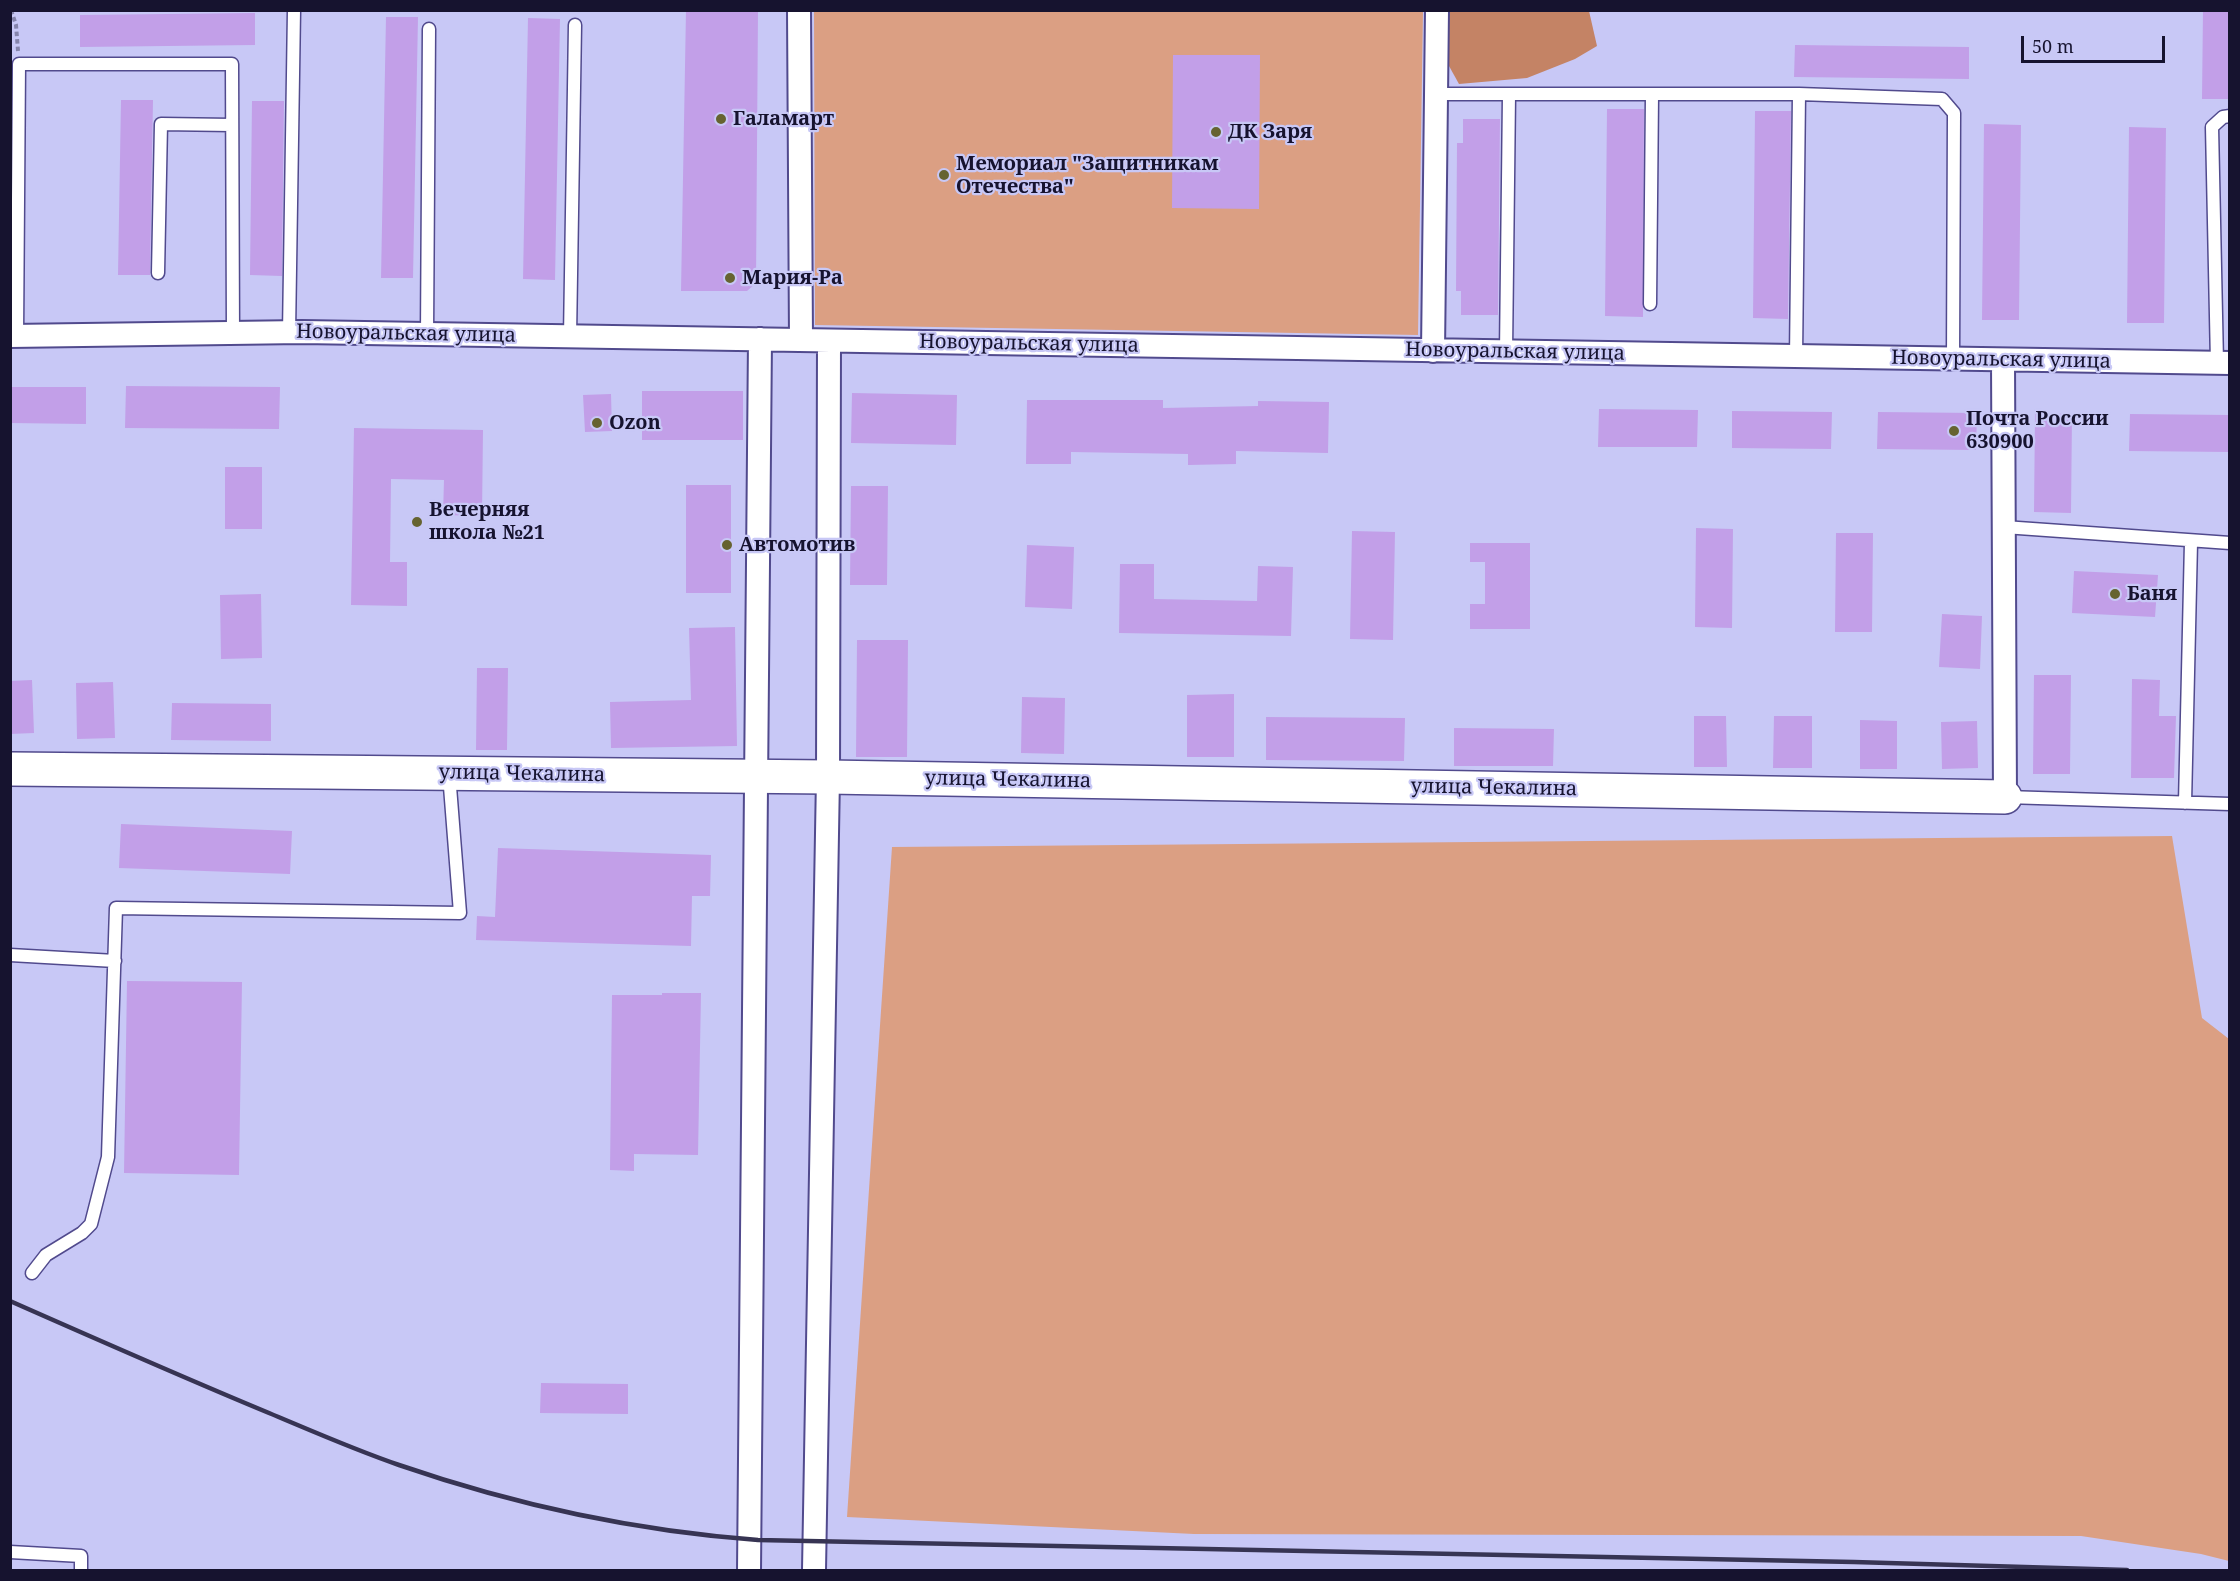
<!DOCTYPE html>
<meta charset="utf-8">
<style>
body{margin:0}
#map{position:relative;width:2240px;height:1581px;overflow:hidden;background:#c8c8f6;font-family:"Noto Serif",serif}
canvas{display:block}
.frame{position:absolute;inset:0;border:12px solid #16132f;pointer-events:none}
.scale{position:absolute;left:2021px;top:36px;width:144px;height:27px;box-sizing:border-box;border:3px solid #16132f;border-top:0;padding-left:8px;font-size:18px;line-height:21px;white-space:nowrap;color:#16132f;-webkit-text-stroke:4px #c8c8f6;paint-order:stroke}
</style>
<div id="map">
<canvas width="2240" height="1581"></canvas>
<div class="frame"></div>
<div class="scale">50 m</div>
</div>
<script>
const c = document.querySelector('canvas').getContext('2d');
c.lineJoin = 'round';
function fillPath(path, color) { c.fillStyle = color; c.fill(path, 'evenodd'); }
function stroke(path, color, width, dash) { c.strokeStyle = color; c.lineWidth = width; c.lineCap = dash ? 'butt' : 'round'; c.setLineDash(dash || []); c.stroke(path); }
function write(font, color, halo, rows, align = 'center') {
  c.font = font + ' "Noto Serif",serif'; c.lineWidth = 4.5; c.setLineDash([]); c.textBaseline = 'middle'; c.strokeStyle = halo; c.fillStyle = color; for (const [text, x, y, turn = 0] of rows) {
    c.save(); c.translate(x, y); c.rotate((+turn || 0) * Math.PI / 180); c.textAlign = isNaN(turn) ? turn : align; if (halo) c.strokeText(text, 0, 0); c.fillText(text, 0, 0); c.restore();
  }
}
fillPath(new Path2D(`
 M814,11h609l-5,324 -603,-10z
 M2172,836l30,182 27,21v522l-28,-7 -120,-18 -887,-2 -347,-17 45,-670z`), '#db9f83');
fillPath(new Path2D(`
 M1449,11h140l8,35 -22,13 -48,19 -68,6 -10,-18z`), '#c48365');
fillPath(new Path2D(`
 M686,10h72l-2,273 -9,8h-66z
 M2203,10h26v89h-27z
 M255,13v32l-175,2v-32z
 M386,17h32l-5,261h-32z
 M528,18l32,1 -5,261 -32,-1z
 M1795,45l174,2v32l-175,-2z
 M1173,55h87l-1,154 -87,-1z
 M121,100h32l-3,175h-32z
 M252,101h32l-2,175 -32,-1z
 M1607,109h37l-1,208 -38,-1z
 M1755,111h36l-3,208 -35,-1z
 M1463,119h37l-2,196h-37v-24h-5l1,-148h6z
 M1984,124l37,1 -2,195h-37z
 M2129,127l37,1 -2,195h-37z
 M126,386l154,1 -1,42 -154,-1z
 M10,387h76v37l-76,-1z
 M642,391h101v49h-101z
 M852,393l105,2 -1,50 -105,-2z
 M611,394l1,37 -27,1 -2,-37z
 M1027,400h136v8l95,-2v-5l71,1 -1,51 -92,-2v13l-48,1v-11l-117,-2v12h-45z
 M1599,409l99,1 -1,37h-99z
 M1732,411l100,1 -1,37 -99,-1z
 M1878,412l99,1 -1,37 -99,-1z
 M2035,413l37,1 -1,99 -37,-1z
 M2130,414l99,1v37l-100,-1z
 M354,428l129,2 -1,86 -39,-1 1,-35 -53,-1 -1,83h17v44l-56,-1z
 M225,467h37v62h-37z
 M686,485h45v108h-45z
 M851,486h37l-1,99h-37z
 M1696,528l37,1 -1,99 -37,-1z
 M1352,531l43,1 -2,108 -43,-1z
 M1836,533h37l-1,99h-37z
 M1470,543h60v86h-60v-25h15v-42h-15z
 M1027,545l47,2 -2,62 -47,-2z
 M1120,564h34v35l103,2 1,-35 35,1 -2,69 -172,-3z
 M2074,571l84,4 -3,42 -83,-4z
 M261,594l1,64 -41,1 -1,-64z
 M1942,614l40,2 -2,53 -41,-2z
 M735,627l2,119 -126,2 -1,-46 81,-2 -2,-72z
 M857,640h51l-1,117h-51z
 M477,668h31l-1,82h-31z
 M2034,675h37l-1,99h-37z
 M2132,679l28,1 -1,36h17l-2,62h-43z
 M32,680l2,53 -24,1v-53z
 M113,682l2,56 -38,1 -1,-56z
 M1234,694v63h-47v-62z
 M1022,697l43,1 -1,56 -43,-1z
 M172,703l99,1v37l-100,-1z
 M1694,716h32l1,51h-33z
 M1774,716h38v52h-39z
 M1266,717l139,1 -1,43 -138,-1z
 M1860,720l37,1v48h-37z
 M1977,721l1,47 -36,1 -1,-47z
 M1454,728l100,1 -1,37h-99z
 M121,824l171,7 -2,43 -171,-6z
 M498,848l213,7 -1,41h-18l-1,50 -215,-6 1,-24 18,1z
 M127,981l115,1 -3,193 -115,-2z
 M662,993h39l-3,162 -64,-1v17l-24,-1 2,-175h50z
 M541,1383l87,1v30l-88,-1z`), '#c29fe8');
const service = new Path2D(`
 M1436,94h363l143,5 12,14 -1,246
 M158,273l3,-149 71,1
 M1650,304l2,-209
 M289,333l5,-323
 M427,334l2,-305
 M17,336l2,-272h213l1,271
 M570,337l5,-312
 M1506,352l3,-257
 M1796,357l3,-263
 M2217,363l-5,-236 11,-10 7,-1
 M2004,527l226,16
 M2006,797l224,7
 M2185,803l6,-261
 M10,955l105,6
 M32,1273l14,-18 36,-22 9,-9 17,-67 8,-249 344,5 -11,-139
 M10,1552l71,4v14`);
const minor = new Path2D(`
 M799,10l2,330
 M10,336l292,-4 1928,31
 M1433,351l4,-341
 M2003,360l2,437
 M749,1570l11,-1231
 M814,1570l14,-793 1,-436`);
const secondary = new Path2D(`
 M10,769l818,8 1177,20`);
stroke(service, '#514a8d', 15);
stroke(minor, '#514a8d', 26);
stroke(secondary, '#514a8d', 36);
stroke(new Path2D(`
 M11,10l5,15 2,26`), '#8584ab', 4, [4.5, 3]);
stroke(service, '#fff', 12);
stroke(minor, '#fff', 22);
stroke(secondary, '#fff', 33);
stroke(new Path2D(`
 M10,1301c86,38 172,76 259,112 43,18 86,37 130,52 116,40 238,66 359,75l1096,22 273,8`), '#373453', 4.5);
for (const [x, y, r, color] of [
 [721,119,6,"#666330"],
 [1216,132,6,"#666330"],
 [944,175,6,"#666330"],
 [730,278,6,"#666330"],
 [597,423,6,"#666330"],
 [1954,431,6,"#666330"],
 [417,522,6,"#666330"],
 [727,545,6,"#666330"],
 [2115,594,6,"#666330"]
]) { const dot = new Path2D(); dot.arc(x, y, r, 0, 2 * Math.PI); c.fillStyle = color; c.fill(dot); stroke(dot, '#c8c8f6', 2); }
write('bold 20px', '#16132f', '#c8c8f6', [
 ["Галамарт",733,119],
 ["ДК Заря",1228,132],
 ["Мемориал \"Защитникам",956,164],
 ["Отечества\"",956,187],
 ["Мария-Ра",742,278],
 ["Почта России",1966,419],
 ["630900",1966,442],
 ["Ozon",609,423],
 ["Вечерняя",429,510],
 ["школа №21",429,533],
 ["Автомотив",739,545],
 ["Баня",2127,594]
], 'left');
write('20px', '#16132f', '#c8c8f6', [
 ["Новоуральская улица",406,334,1],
 ["Новоуральская улица",1029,344,1],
 ["Новоуральская улица",1515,352,1],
 ["Новоуральская улица",2001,360,1],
 ["улица Чекалина",522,774,1],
 ["улица Чекалина",1008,780,1],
 ["улица Чекалина",1494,788,1]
]);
</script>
